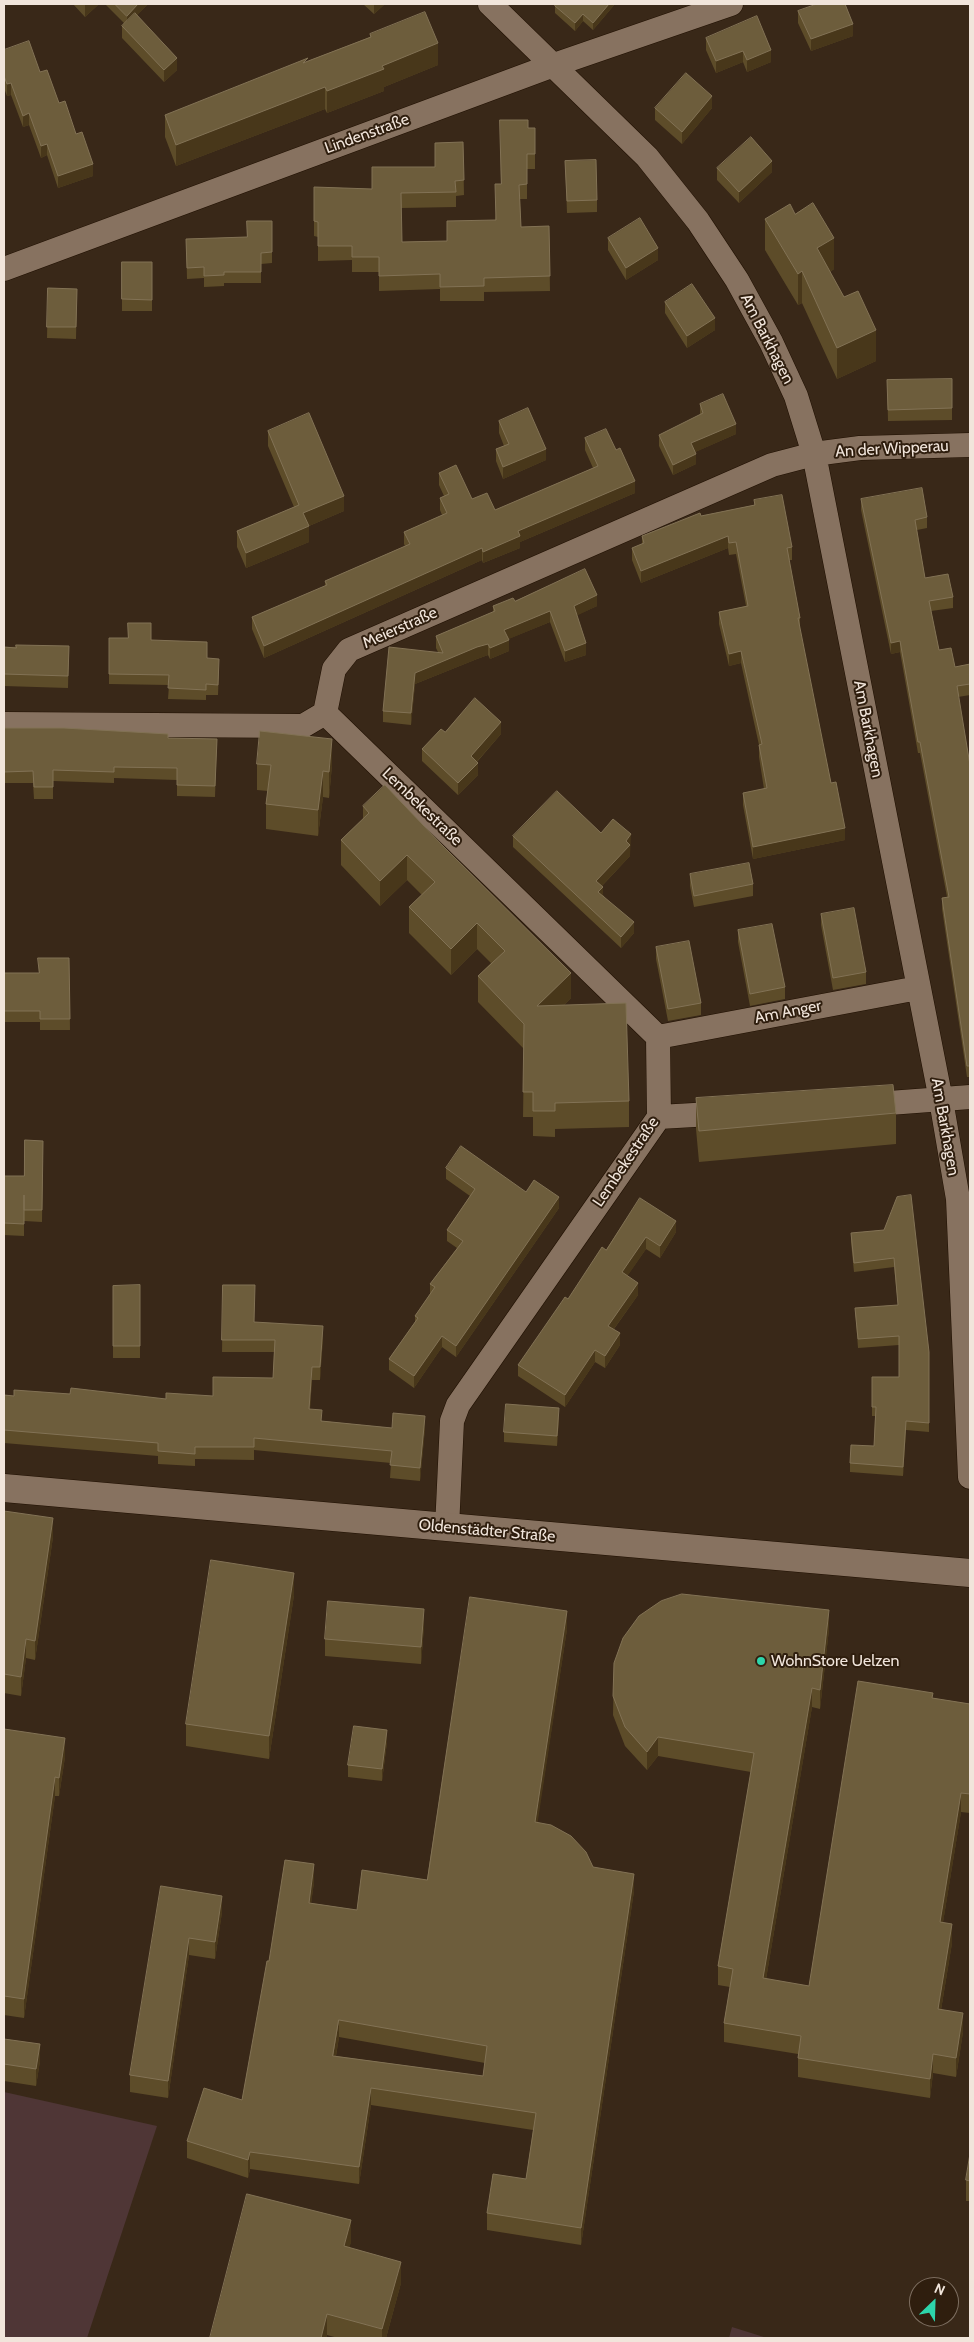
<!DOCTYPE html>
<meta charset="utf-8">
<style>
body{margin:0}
#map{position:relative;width:974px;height:2342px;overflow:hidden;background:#392818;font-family:Cabin,sans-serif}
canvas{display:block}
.frame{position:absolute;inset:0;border:5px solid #f1e5db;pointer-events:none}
.north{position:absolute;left:909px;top:2277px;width:50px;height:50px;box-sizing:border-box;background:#2f1e0e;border:1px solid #7d6e60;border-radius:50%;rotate:24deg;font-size:14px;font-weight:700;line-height:20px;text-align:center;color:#f1e5db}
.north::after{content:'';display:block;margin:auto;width:18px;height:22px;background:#2dd5ab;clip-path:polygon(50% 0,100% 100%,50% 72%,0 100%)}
</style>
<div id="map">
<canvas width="974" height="2342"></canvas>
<div class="frame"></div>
<div class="north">N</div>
</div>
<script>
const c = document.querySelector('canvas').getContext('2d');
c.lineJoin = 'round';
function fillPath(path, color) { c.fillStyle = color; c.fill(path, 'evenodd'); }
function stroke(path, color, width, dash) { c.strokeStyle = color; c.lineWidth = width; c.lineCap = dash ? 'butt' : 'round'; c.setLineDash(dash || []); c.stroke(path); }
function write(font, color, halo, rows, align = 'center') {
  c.font = font + ' Cabin,sans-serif'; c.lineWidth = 4; c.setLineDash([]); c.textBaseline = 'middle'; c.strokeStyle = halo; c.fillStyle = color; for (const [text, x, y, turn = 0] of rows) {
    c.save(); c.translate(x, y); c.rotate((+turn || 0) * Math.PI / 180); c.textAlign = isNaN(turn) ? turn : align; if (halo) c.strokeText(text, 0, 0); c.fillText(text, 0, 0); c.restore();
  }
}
fillPath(new Path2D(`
 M4,2092l153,34 -70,212h-83z
 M732,2327l35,11h-38z`), '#4f3636');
const minor = new Path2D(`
 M490,4l157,153 51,64 39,59 34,62 25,54 18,58 127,646 17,99 12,278
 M4,269l547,-203 180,-62
 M325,713l333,324 1,80 -201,288 -6,16 -5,107
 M4,724l299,2 22,-13 9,-44 15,-19 423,-185 42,-11 46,-6 110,-3
 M658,1037l260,-49
 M862,1105l108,-8
 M659,1117l70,-4`);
const tertiary = new Path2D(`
 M4,1488l966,85`);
stroke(minor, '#201002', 25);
stroke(tertiary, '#201002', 29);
stroke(minor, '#877260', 24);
stroke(tertiary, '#877260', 28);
fillPath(new Path2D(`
 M73,4h26l-14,13z
 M105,4h43l-11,11 40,55 -13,12 -42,-44v-12l2,-3z
 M363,4h22l-11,10z
 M554,4h61l-22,26 -10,-9 -8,10 -20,-18v-8z
 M798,11l55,25 -42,15 -13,-28z
 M370,34l68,31 -54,22v4l-57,22 -2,-4 -149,57 -11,-29v-22l143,-54 62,-24z
 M706,38l65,24 -24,10 -4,-10 -27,11 -10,-23z
 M4,50l36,22 19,31 17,31 17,42 -35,12 -11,-33 -6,3 -12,-33 -6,2 -12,-32 -4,1 -3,-8z
 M655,108h57l-30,36 -27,-24z
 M528,128l7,26v15h-8v30h-7l1,28 28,-1 1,65 -66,1v9h-44v-12l-61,2v-19h-27v-12l-34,1v-24l-4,-1v-49l58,2 63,-22 28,-25 1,53 -8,1v11l-55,1 1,34 45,-1 48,-21 6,-36z
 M565,161l32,39v12l-30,1z
 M717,168l55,4 -33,31 -22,-23z
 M795,214l39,55 -4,3 14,25 32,64 -39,18 -35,-76 -4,2 -33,-55v-31z
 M272,221v42l-11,1v19h-37v3l-20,1v-9l-17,1 -1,-40 61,-2z
 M608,238l50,22 -32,20 -18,-30z
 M122,262h30v49h-30z
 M48,288l29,1 -1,50 -29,-1z
 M665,302l50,28 -28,18 -22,-35z
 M952,379v41l-64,1 -1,-41z
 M700,404l36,30 -41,18 1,12 -23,11 -14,-29v-11l41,-20z
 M499,421l47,39 -43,19 -7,-18v-12l8,-3 -5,-13z
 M268,431l76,80 -35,15v16l-63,26 -9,-21v-16l57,-24 -26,-61z
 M585,438l50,55 -115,49v6l-37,15 -1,-3 -218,98 -12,-29v-12l73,-31v-5l80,-35 -1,-2v-12l38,-17 -2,-5v-12l4,-2 -5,-11v-12l33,26 23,11 98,-42 -8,-18z
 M861,499l66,18v11l-10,2 8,48 28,19v11l-22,3 8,39 16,17 15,-3v31l-12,2 12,68v312h-3l-25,-168v-11l5,-1 -27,-144h-2l-18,-101 -9,2 -30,-144z
 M754,500l38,47v13h-3l11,58v12l31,153 14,57 -92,19 -10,-54v-12l21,-4 -5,-32v-12l-18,-82 -12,3 -10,-42v-12l27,-6 -10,-52 -7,1 -1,-7 -87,35 -9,-23v-12l10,-4v-8l59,-20 53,-11z
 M493,606h104l-20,9 9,40 -21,7 -15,-40 -42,17 1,12 -19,8 -2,-4 -11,4 -62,25 -4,41 -28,-3v-11l55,-59 -2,-4v-12l57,-24z
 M109,638l42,2 56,18 12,11 -1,26h-12v5l-38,-1 1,-14 -60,-1z
 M69,646l-1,42 -64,-2v-39z
 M4,728l164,10 49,1 -2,58 -38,-1v-16l-63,-2v5l-61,-2v18h-19l-1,-16h-29z
 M445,732l56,2 -24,28 1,13 -20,20 -36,-34v-12z
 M257,764l75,1 -3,33 -6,-1 -5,39 -52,-7v-25l2,-13 -11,-1z
 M363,806l208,192 -7,7 65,96v26l-74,2v8l-22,-1v-19h-10l1,-68 -46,-47v-26l13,-13 -14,-14 -26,26 -42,-42v-26l13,-12 -15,-15 -27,26 -39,-41v-25l22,-21z
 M601,833l30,13h-1v10l-28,30 1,9 31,38 -13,15 -108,-101v-11z
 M690,874l63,10v12l-59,11 -4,-21z
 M821,914l45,58v12l-33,6 -12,-65z
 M738,930l47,57v12l-35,7 -12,-64z
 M656,947l45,56v12l-33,6 -12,-62z
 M69,958l1,72h-30v-8h-36v-49h35z
 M696,1098l200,15v31l-197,18 -3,-33z
 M43,1141l-1,81 -18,-1v-14v29l-20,-1v-59h20z
 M446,1168l80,24 33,16 -103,149 -14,-10 -28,41 -25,-18v-11l26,-37v-6l15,-22v-10l27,-36 -10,-7v-11l23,-34 -24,-17z
 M640,1198l36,34 -16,26 -14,-9 -19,27 11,19 -24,34 6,16 -15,23 -10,-6 -30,45 -47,-31v-11l50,-66 38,-49z
 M884,1230l45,122v80l-23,-2 -3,46 -53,-4v-9l24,-17 1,-30h-3v-39h27v-32l-41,3 -3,-40 43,-3 -4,-38 -40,5 -3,-30v-9z
 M140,1285v73h-27v-72z
 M223,1285l31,37 69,16 -3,42h-8l-2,29 12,12 70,7h33l-5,53 -30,-3 1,-15 -137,-13v10l-59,-1v7l-37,-2v-8l-154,-13v-48l10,1 56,-2 96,5 47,-3 60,-18 1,-26h-52z
 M559,1418l-2,28 -53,-4v-10z
 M4,1511l49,26 -18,123 -9,-2 -5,38 -17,-3z
 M294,1595l-25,164 -83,-13v-22z
 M424,1626l-3,38 -96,-8v-17z
 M567,1629l-30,194 56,44 41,24 -53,354 -94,-15v-17l39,-34 7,-49 -162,-25 -12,79 -109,-15 -2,9 -61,-20v-17l55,-41 27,-139 45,-79 -3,21 46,7 70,-30zM339,2037l146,26 -2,13 -147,-20z
 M829,1629l-9,80 -8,-2 -46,272 43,7 124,-288 37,6v109l-9,-1 -18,110 9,21 -11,67 22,22 -7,45 -23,-4 -3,25 -132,-21v-23l-74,-12v-19l6,-36 -12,-2v-19l33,-194 -93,-16 -11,14 -22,-24 -12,-31 1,-52z
 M4,1729l61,28 -6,39h-4l-31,222 -20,-3z
 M387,1742l-5,39 -34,-4v-12z
 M161,1886l61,26 -7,47 -26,-4 -21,143 -38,-6v-17z
 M4,2039l36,22 -4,25 -32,-5z
 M970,2154v47h-4v-21z
 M351,2242l-2,5 52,36 -15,55h-48l-11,-3 -1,3h-116z`), '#5d4c29');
fillPath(new Path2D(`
 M86,4h13l-14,13v-12z
 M138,4h10l-21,22v-10z
 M374,4h11l-11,10z
 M609,4h6l-22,26v-7z
 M583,14v7l-8,10v-8z
 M853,24v12l-42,15v-12z
 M438,43v22l-54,22v4l-57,22v-22l55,-25z
 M771,50v12l-24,10v-12z
 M743,51v11l-27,11v-12z
 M177,58v12l-13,12v-12z
 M11,83v12l-4,1v-12z
 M325,87v22l-149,57v-21z
 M712,96v12l-30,36v-12z
 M29,113v12l-6,2v-11z
 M47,144v11l-6,3v-12z
 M772,161v11l-33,31v-11z
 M93,164v12l-35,12v-12z
 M834,238v31l-17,11v-32z
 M658,248v12l-32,20v-12z
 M802,271v32l-4,2v-31z
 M715,318v12l-28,18v-12z
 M876,330v31l-39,18v-31z
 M736,424v10l-45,20v-11z
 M546,449v11l-43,19v-12z
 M696,454v10l-23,11v-10z
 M635,481v12l-115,49v6l-37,15v-11l35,-21z
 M344,496v15l-35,15v16l-63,26v-15l57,-40z
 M728,536v12l-87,35v-12z
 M482,548v12l-218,98v-12z
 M597,595v11l-23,11v-11z
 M550,611v11l-46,19v-11z
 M509,640v11l-19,8v-11z
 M900,641v11l-9,2v-11z
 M586,643v12l-21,7v-11z
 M488,644v11l-11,4 -62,25 -4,41v-12l4,-40 62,-26z
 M741,651v12l-12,3v-12z
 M501,722v12l-30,34v-12z
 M332,739v26l-3,33v-26z
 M478,763v12l-20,20v-12z
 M323,771v26l-5,39v-26z
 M845,828v12l-92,19v-12z
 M631,834l-1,22 -34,36v-11l30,-40z
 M407,855v25l-27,26v-25z
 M603,887v11l-5,-6z
 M634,922v11l-13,15v-11z
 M477,923v26l-26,26v-26z
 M571,973v25l-34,33v-25z
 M559,1197v11l-103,149v-11z
 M676,1221v11l-16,26v-12z
 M646,1237v12l-24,35v-12z
 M638,1283v12l-30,42v-11z
 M323,1326v12l-3,42v-13z
 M620,1333v12l-15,23v-12z
 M442,1336v11l-28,41v-12z
 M595,1350v12l-30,45v-12z
 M312,1367v13l-3,41v-12z
 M559,1408v10l-2,28v-10z
 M425,1416v12l-5,53v-13z
 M906,1421v9l-3,46v-9z
 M53,1518v19l-18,123v-19z
 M294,1573v22l-25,164v-23z
 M424,1609v17l-3,38v-17z
 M829,1610v19l-9,80v-19z
 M567,1611v18l-32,211v-18z
 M26,1639v19l-5,38v-19z
 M812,1688v19l-49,290v-19z
 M387,1730v12l-5,39v-12z
 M658,1737v19l-11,14v-18z
 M65,1738v19l-6,39v-18z
 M55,1777v19l-31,222v-19z
 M961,1793v19l-21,129v-19z
 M314,1864v18l-5,38v-17z
 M634,1874v17l-53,354v-17z
 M222,1896v16l-7,47v-17z
 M952,1924v19l-14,85v-19z
 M189,1938v17l-21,143v-17z
 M963,2013v19l-7,45v-19z
 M339,2020v17l-6,36v-17z
 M40,2044v17l-4,25v-17z
 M933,2054v19l-3,25v-19z
 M371,2088v17l-12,79v-17z
 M250,2152v17l-2,9v-18z
 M351,2220v22l-7,25v-21z
 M401,2262v21l-15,55h-4v-9z
 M327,2314v21l-1,3h-5z`), '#48371a');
const building = new Path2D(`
 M115,4h23l-11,12z
 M556,4h53l-16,19 -10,-9 -8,9 -20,-17z
 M817,4h28l8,20 -42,15 -13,-28z
 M425,12l13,31 -56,23 2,3 -57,22 -2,-4 -149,58 -11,-30 143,-57 -5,5 68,-26 -1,-3z
 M135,13l42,45 -13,12 -42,-44z
 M757,16l14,34 -24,10 -4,-9 -27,10 -10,-23z
 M29,41l11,31 7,-2 12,33 6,-2 11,33 6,-2 11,32 -35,12 -11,-32 -6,2 -12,-33 -6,3 -12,-33 -4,1 -3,-8v-26z
 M686,73l26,23 -30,36 -27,-24z
 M500,120h28v8h7v26h-8v30l-8,1 2,42 28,-1 1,50 -66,2v8l-44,1v-13l-61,2v-19h-27v-11h-34v-24l-4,-1v-34l58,2v-22h63v-24l28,-1 1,38 -9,1 1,11 -55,1 1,49 45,-1v-20l49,-1 -1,-36h6z
 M751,137l21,24 -33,31 -22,-24z
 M596,160l1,40 -30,1 -2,-40z
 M813,203l21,35 -17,10 27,49 14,-6 18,39 -39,18 -35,-77 -4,3 -33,-55 25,-15 5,10z
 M640,218l18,30 -32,20 -18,-30z
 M247,221h25v31l-11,1v19h-37v3l-20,1v-9l-17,1 -1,-29 61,-2z
 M122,262h30v38l-30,-1z
 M692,284l23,34 -28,18 -22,-34z
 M48,288l29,1 -1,38h-29z
 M952,379v29l-64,2 -1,-30z
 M723,394l13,30 -45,19 5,11 -23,11 -14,-30 44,-22 -3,-9z
 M528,408l18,41 -43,18 -7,-18 13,-5 -10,-23z
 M309,413l35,83 -41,17 6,13 -63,27 -9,-22 62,-26 -31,-74z
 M606,429l10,21 4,-2 15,33 -117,50 2,5 -37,16 -1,-4 -218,98 -12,-29 75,-32 -2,-4 85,-37 -6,-12 43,-19 -7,-15 9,-4 -10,-21 17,-8 16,34 15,-6 8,17 103,-44 -13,-28z
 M922,488l5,29 -12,3 10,58 23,-4 5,23 -24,4 10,49 12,-2 4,19 15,-3v20l-13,2 13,79v301h-3l-25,-168 7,-1 -29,-155h-2l-18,-101 -9,2 -30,-144z
 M782,495l10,52 -5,1 13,70h-2l33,165 5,-1 9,46 -92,19 -10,-54 24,-5 -8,-43 3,-1 -21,-93 -12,3 -10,-42 29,-6 -12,-64 -7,1 -1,-7 -87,35 -9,-23 12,-5 -2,-7 58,-23 1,3 54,-11 -1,-5z
 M585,569l12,26 -23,11 12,37 -21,8 -15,-40 -46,19 5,10 -19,8 -2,-4 -11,3 -62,26 -4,40 -28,-2 6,-64 54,6 -7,-17 59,-25 -2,-5 20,-8 2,3z
 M128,623h23v17l56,2v16l12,1 -1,26 -12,-1v6l-38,-2 1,-13 -60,-1v-36h19z
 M16,645l53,1 -1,30 -64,-2v-27l12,1z
 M475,698l26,24 -30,34 7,7 -20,20 -36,-34 19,-20 4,3z
 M4,728h60l104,6v4l49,1 -2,47 -38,-1v-17l-63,-1v5l-61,-2v17h-19l-1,-16 -29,1z
 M260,731l72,8 -3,33 -6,-1 -5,39 -52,-6 5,-39 -14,-1z
 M385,785l58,61 128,127 -34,33 89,-3 3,98 -74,2v8h-22v-19h-10l1,-68 -46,-48 27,-25 -28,-28 -26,26 -42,-42 26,-25 -28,-27 -27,26 -39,-41 28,-27 -6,-7z
 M557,791l44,42 12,-14 18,15 -5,7 4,4 -34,36 7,6 -5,5 36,30 -13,15 -108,-101z
 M749,863l4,21 -59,12 -4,-22z
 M854,908l12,64 -33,6 -12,-64z
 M772,924l13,63 -35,7 -12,-64z
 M689,941l12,62 -33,6 -12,-62z
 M38,958h31l1,61h-30v-8h-36v-38h35z
 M893,1085l3,28 -197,18 -3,-33z
 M25,1140l18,1 -1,69h-18v-15v29l-20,-1v-47h20z
 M461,1146l65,46 8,-12 25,17 -103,149 -14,-10 -28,40 -25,-17 29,-41 -3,-2 20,-29 -5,-3 33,-43 -16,-11 28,-41 -29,-21z
 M911,1195l18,157v71l-23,-2 -3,46 -53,-4 1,-18 23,1 2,-39h-4v-30h27v-41l-41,3 -3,-31 43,-3 -4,-47 -40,5 -3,-30 33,-3 13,-33z
 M640,1198l36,23 -16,25 -14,-9 -24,35 16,11 -30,43 12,7 -15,23 -10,-6 -30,45 -47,-30 47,-68 3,2 34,-52 4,3z
 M140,1285v61h-27v-60z
 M223,1285h32l-1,37 69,4 -3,41h-8l-3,42 13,1 -1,11 71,7 1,-15 32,3 -5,52 -30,-3 2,-14 -138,-13v9h-59v7l-37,-3v-8l-154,-13v-35l10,1v-6l56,4 1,-6 95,11v-6l47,3v-19l60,1 2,-38h-53z
 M506,1404l53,4 -2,28 -53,-4z
 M4,1511l49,7 -18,123 -9,-2 -5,38 -17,-3z
 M211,1560l83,13 -25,163 -83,-12z
 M682,1594l147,16 -9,80 -8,-2 -49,290 46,8 49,-305 75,12 -1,5 38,6v90l-9,-1 -21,129 12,2 -14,85 25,4 -7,45 -23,-4 -3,25 -132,-21 3,-22 -77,-13 9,-54 -15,-3 36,-213 -96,-16 -11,15 -22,-25 -12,-31 1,-33 9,-25 16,-22 22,-15z
 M470,1597l97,14 -32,211 16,3 20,11 15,16 7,15 41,7 -53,354 -94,-15 6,-39 33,5 10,-66 -165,-25 -12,79 -109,-15 -2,8 -61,-19 17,-53 38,12 25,-139h2l16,-101 29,4 -5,39 48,7 5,-40 65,10zM339,2020l148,26 -4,30 -150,-20z
 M328,1601l96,8 -3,38 -96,-8z
 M354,1726l33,4 -5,39 -34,-4z
 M4,1729l61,9 -6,40 -4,-1 -31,222 -20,-3z
 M161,1886l61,10 -7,46 -26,-4 -21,143 -38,-6z
 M4,2039l36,5 -4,25 -32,-5z
 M970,2154v27l-4,-1z
 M247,2194l104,26 -7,26 57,16 -19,67 -55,-15 -6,24h-111z`);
fillPath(building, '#6d5d3c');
stroke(building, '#827255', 1);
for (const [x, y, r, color] of [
 [761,1661,5,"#2dd5ab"]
]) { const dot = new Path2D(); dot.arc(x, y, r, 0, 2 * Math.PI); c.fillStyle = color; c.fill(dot); stroke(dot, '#2f1e0e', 2); }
write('16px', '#f1e5db', '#2f1e0e', [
 ["Lindenstraße",367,134,-20],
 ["Am Barkhagen",767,339,63],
 ["An der Wipperau",892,449,-3],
 ["Meierstraße",400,628,-24],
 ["Am Barkhagen",868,729,79],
 ["Lembekestraße",422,807,44],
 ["Am Anger",788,1012,-11],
 ["Am Barkhagen",945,1127,80],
 ["Lembekestraße",626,1162,-56],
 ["Oldenstädter Straße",487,1531,5]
]);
write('16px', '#f1e5db', '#2f1e0e', [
 ["WohnStore Uelzen",771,1661]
], 'left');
</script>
